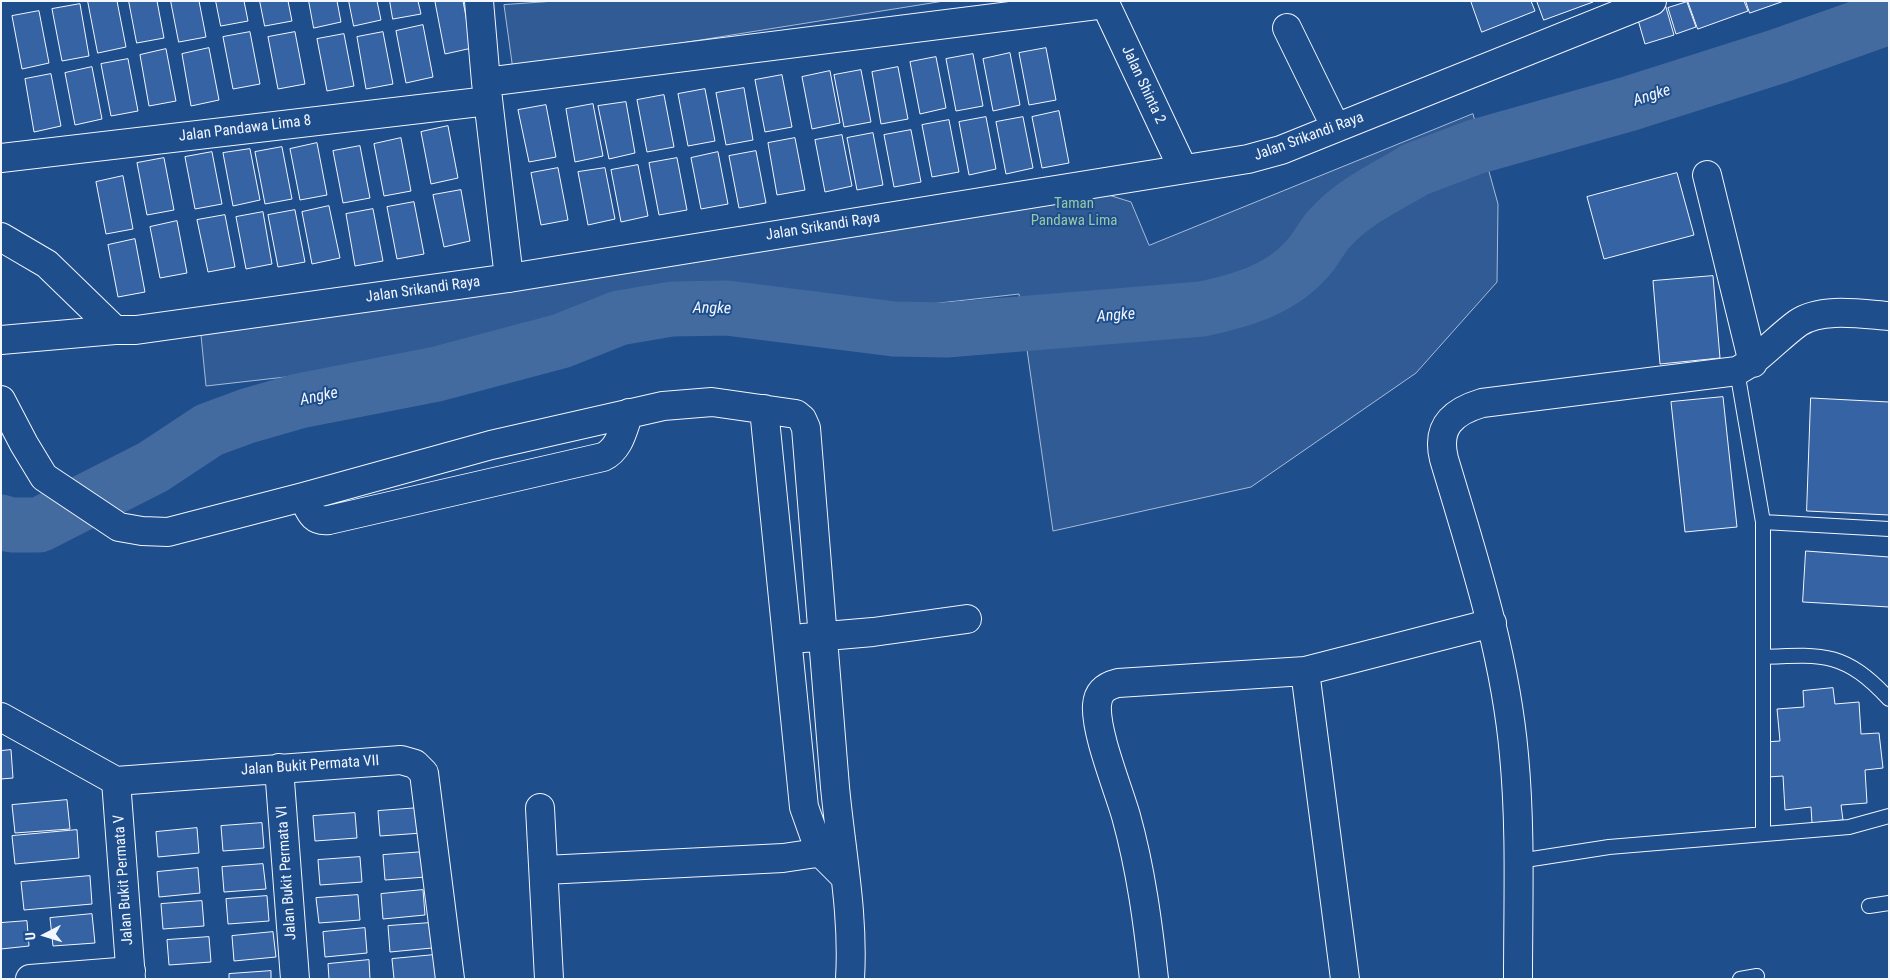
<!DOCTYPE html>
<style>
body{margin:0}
#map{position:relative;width:1890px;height:980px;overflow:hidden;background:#1f4e8c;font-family:"Roboto Condensed",sans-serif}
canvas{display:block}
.frame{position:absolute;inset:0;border:2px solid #f2f6ff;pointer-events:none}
.north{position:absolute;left:20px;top:910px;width:50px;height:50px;-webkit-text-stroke:4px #1f4e8c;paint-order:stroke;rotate:265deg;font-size:14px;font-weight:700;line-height:20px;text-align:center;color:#f2f6ff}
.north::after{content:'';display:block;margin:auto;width:18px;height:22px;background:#f2f6ff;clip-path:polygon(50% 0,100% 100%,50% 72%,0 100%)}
</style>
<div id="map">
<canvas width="1890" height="980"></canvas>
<div class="frame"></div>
<div class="north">U</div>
</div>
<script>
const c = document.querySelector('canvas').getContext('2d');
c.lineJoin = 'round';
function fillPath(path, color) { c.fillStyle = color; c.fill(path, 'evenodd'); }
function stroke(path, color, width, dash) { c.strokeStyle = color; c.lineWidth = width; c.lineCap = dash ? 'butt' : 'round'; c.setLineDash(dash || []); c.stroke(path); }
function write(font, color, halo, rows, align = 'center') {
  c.font = font + ' "Roboto Condensed",sans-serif'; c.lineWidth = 4; c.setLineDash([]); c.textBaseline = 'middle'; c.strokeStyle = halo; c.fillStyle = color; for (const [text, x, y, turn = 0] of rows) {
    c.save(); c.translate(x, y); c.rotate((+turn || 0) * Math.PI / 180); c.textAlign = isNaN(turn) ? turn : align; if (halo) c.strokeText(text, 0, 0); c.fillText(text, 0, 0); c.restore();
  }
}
const built = new Path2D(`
 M556,1h388l-431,69 -9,-65z
 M1473,114l25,90 -1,78 -81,91 -165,114 -198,44 -34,-237 -813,92 -7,-71 881,-129 51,16 18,43z`);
fillPath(built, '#305b95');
stroke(built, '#a8bbd7', 1);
stroke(new Path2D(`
 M1414,170l61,-23 153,-43 151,-48 110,-39
 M1,522l10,3h28l114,-58 56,-37 38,-14 52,-15 138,-27 124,-33 58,-23 53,-9 55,-1 167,21 52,1 256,-21c38,-8 78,-19 105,-50 9,-9 14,-22 23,-31 23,-26 56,-41 85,-58`), '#446ba0', 55);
const building = new Path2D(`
 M88,1h29l9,46 -28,6z
 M129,1h28l7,37 -27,5z
 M171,1h28l7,36 -27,5z
 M216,1h28l4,20 -27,5z
 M260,1h28l4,20 -27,5z
 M309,1h28l4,21 -27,6z
 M349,1h28l4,19 -27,6z
 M390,1h28l3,13 -28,5z
 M463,1l9,47 -27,6 -10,-52z
 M1471,1h60l4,10 -53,21z
 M1537,1h56v1l-49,18z
 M1688,1h56l4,10 -50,18z
 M1746,1h38l-34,12z
 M1687,2l9,25 -20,7 -8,-26z
 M80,4l9,52 -27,5 -10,-52z
 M1665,4l9,31 -29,9 -9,-31z
 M39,11l10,52 -27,6 -10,-53z
 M423,25l10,52 -27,6 -10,-52z
 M250,32l10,52 -27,5 -10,-52z
 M295,32l10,52 -27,5 -10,-52z
 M383,32l10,52 -27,5 -9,-52z
 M344,34l10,52 -27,5 -10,-52z
 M209,48l10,52 -28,6 -9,-52z
 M1046,48l10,52 -27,5 -10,-52z
 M166,49l10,52 -27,5 -9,-51z
 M1010,53l10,52 -27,6 -10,-52z
 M973,54l10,52 -27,5 -10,-52z
 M936,57l10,51 -26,6 -10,-52z
 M128,59l10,52 -27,5 -10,-52z
 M92,67l10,52 -27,6 -10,-52z
 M898,67l10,52 -27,5 -9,-52z
 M861,70l10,52 -27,5 -10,-52z
 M830,71l10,52 -28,6 -10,-52z
 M51,74l10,52 -27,6 -9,-53z
 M782,75l10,52 -27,5 -10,-52z
 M744,88l9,52 -27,5 -10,-52z
 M705,89l10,52 -27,5 -10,-52z
 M664,95l10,52 -27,5 -10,-52z
 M626,102l9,51 -26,6 -11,-53z
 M593,104l10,52 -28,6 -9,-53z
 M546,105l10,52 -27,5 -11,-52z
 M1059,111l10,52 -27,5 -10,-51z
 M986,117l10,52 -27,6 -10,-53z
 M1023,117l10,51 -27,6 -10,-52z
 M949,120l10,52 -27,5 -10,-52z
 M448,126l10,52 -27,6 -10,-52z
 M911,130l10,52 -27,5 -10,-52z
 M873,133l10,52 -26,5 -10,-52z
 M842,135l10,51 -27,6 -10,-52z
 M401,138l10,53 -27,5 -10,-52z
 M795,138l10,52 -28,5 -9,-52z
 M317,143l10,52 -27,5 -10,-51z
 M360,146l10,52 -27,5 -10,-52z
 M282,147l10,52 -27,5 -10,-52z
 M250,149l10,51 -27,6 -10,-53z
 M756,151l10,52 -27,5 -10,-52z
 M212,152l10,52 -27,5 -10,-52z
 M718,152l10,52 -27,5 -10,-51z
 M164,158l10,52 -27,5 -10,-52z
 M677,158l10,52 -28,5 -10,-52z
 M638,165l10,51 -27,6 -10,-52z
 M558,168l10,52 -27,5 -10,-52z
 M605,168l10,51 -27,6 -10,-53z
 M1677,173l17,62 -90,24 -17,-62z
 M123,176l10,53 -27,5 -10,-52z
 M461,190l9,51 -26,6 -11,-52z
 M414,202l10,52 -27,5 -10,-52z
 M329,206l11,52 -28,6 -10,-52z
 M373,209l10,52 -28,5 -9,-52z
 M295,210l10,52 -27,5 -10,-52z
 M263,212l9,52 -26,5 -10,-52z
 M225,215l10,52 -27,5 -11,-52z
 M177,221l10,52 -27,5 -10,-51z
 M135,239l10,53 -27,5 -10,-52z
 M1713,276l7,82 -60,6 -7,-83z
 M1723,397l14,130 -52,5 -14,-130z
 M1811,398l78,4v113l-82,-4z
 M1806,551l83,6v50l-86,-5z
 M1833,688l2,16 24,-2 2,32 18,-1 4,35 -18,2 2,33 -26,2 2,15 -31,3 -1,-16 -26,3 -2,-34 -15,1 -3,-35 15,-1 -3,-32 27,-2 -1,-16z
 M11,750l2,28 -12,1v-28z
 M67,800l3,29 -55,4 -3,-28z
 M419,808l3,25 -42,3 -2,-25z
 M355,813l2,25 -42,3 -2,-25z
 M262,823l2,25 -41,3 -2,-25z
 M197,828l2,25 -41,4 -2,-25z
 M77,830l2,28 -64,6 -3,-28z
 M424,852l2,25 -41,3 -2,-25z
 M360,857l2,25 -42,3 -2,-25z
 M263,864l3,25 -42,3 -2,-25z
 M198,868l2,25 -41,4 -2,-25z
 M90,876l2,28 -68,6 -3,-28z
 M423,890l2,25 -42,4 -2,-25z
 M358,895l2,25 -41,3 -3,-25z
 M267,896l2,25 -41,3 -2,-25z
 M202,901l2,25 -41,3 -2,-25z
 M92,914l3,29 -42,3 -3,-28z
 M27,921l2,25 -28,3v-26z
 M430,923l2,25 -42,4 -2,-26z
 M365,928l2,25 -42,4 -2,-25z
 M273,932l3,25 -42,4 -2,-25z
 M209,937l2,25 -42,3 -2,-25z
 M434,955l2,24h-42l-2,-20z
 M369,960l1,19h-41l-1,-15z
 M271,971v8h-42v-5z`);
fillPath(building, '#3563a3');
stroke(building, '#f2f6ff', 1);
const service = new Path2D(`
 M1737,371l26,151v312
 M1763,522l126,7
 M1763,657c61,-3 82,-5 126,42
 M1519,861l90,-14 240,-20 40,-11
 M1869,906l20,-3
 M1740,979l17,-3`);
const minor = new Path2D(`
 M479,1l7,81 23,196
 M1104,1l79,168
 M1287,28l49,100
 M486,82l619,-78
 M1,158l487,-57
 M1707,175l46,188
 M1,237l46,27 68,66h21l373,-52 739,-119 33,-9 371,-149
 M1,340l114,-10
 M1,400l23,44 20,33 75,50 23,4 26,1 135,-35 188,-52 172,-39 49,-4 84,12 6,5 4,9c10,119 19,239 29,359 6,64 19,127 15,192
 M764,409l40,398 16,45 23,23
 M303,497c7,14 9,25 26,23l274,-63c17,-8 20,-28 26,-44
 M803,638l70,-6 94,-13
 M1305,671l40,308
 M1,717l115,64 285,-21 14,4 9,9 26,206
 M279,768l16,211
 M116,781l15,198
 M540,808l9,171
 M545,870l238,-12 54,-8
 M30,979l101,-8
 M1154,979c-6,-55 -13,-109 -28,-163 -8,-28 -31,-84 -29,-111 1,-14 9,-19 21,-22l187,-12 187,-48
 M1518,979c0,-75 3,-150 -4,-224 -9,-102 -41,-199 -70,-296 -8,-32 8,-47 38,-56l255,-32c23,-12 39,-32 61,-48 23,-16 64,-9 91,-7`);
stroke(service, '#f2f6ff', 16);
stroke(minor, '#f2f6ff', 30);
stroke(service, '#1f4e8c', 14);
stroke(minor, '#1f4e8c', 28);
write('15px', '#f2f6ff', '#1f4e8c', [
 ["Jalan Shinta 2",1143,85,65],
 ["Jalan Pandawa Lima 8",245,129,-7],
 ["Jalan Srikandi Raya",1309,137,-20],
 ["Jalan Srikandi Raya",823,227,-9],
 ["Jalan Srikandi Raya",423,290,-8],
 ["Jalan Bukit Permata VII",310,766,-4],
 ["Jalan Bukit Permata VI",287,873,-94],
 ["Jalan Bukit Permata V",124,880,-94]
]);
write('15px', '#97c8a6', '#1f4e8c', [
 ["Taman",1074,204],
 ["Pandawa Lima",1074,221]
]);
write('italic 16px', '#f2f6ff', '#1f4e8c', [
 ["Angke",1652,96,-18],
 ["Angke",712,309,1],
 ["Angke",1116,316,-5],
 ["Angke",319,397,-12]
]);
</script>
